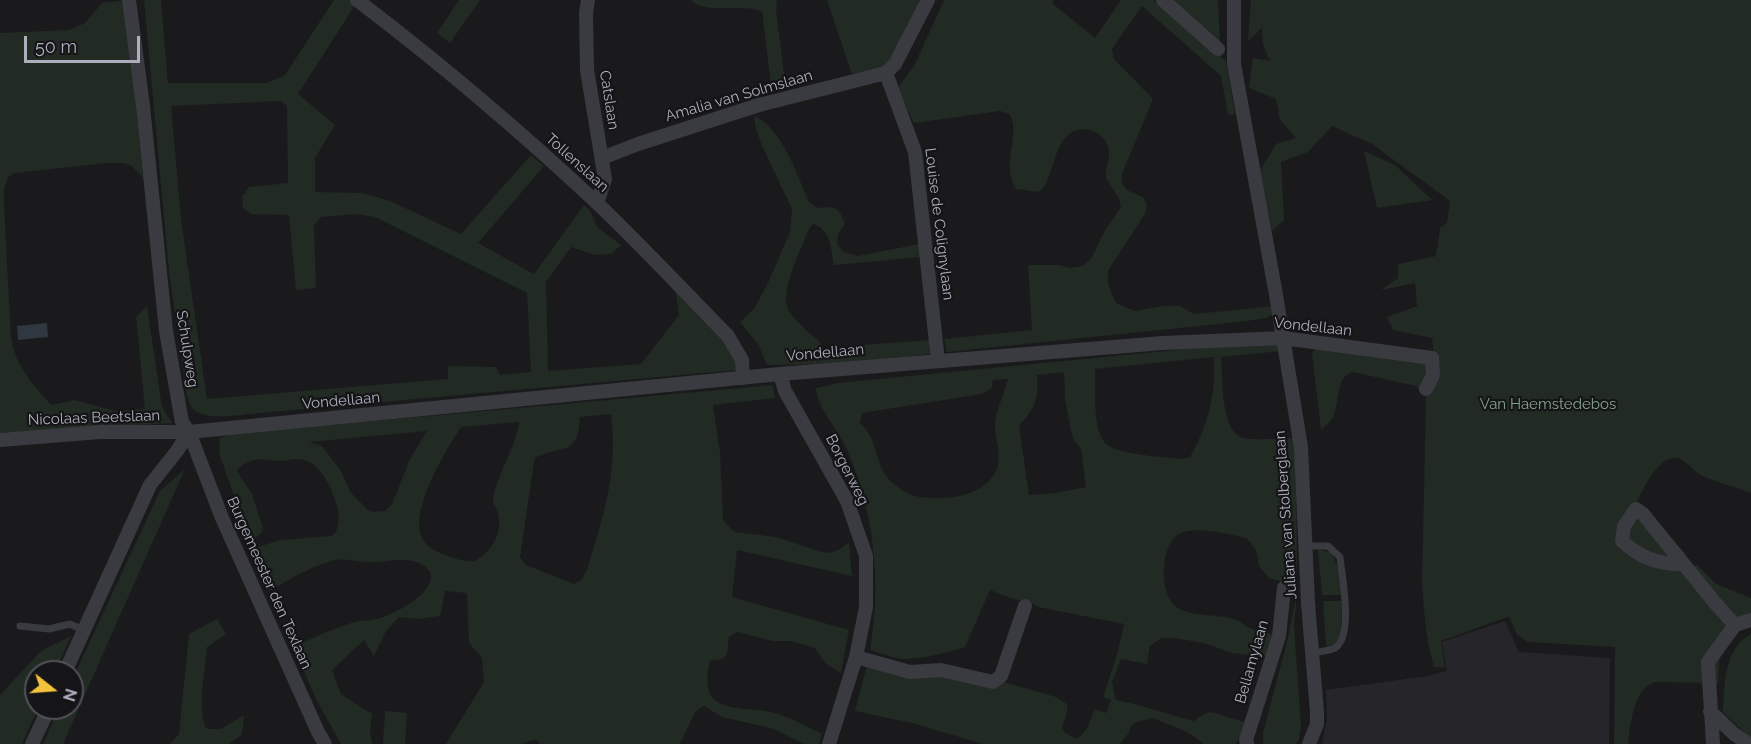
<!DOCTYPE html>
<style>
body{margin:0}
#map{position:relative;width:1751px;height:744px;overflow:hidden;background:#1a1a1c;font-family:Raleway,sans-serif}
canvas{display:block}
.north{position:absolute;left:24px;top:660px;width:60px;height:60px;box-sizing:border-box;background:#151417;border:2px solid #515259;border-radius:50%;rotate:107deg;font-size:16px;font-weight:700;line-height:24px;text-align:center;color:#acafbb}
.north::after{content:'';display:block;margin:auto;width:21px;height:27px;background:#f2c43b;clip-path:polygon(50% 0,100% 100%,50% 72%,0 100%)}
.scale{position:absolute;left:24px;top:36px;width:116px;height:27px;box-sizing:border-box;border:3px solid #acafbb;border-top:0;padding-left:8px;font-size:18px;line-height:21px;white-space:nowrap;color:#acafbb;-webkit-text-stroke:4px #151417;paint-order:stroke}
</style>
<div id="map">
<canvas width="1751" height="744"></canvas>
<div class="north">N</div>
<div class="scale">50 m</div>
</div>
<script>
const c = document.querySelector('canvas').getContext('2d');
c.lineJoin = 'round';
function fillPath(path, color) { c.fillStyle = color; c.fill(path, 'evenodd'); }
function stroke(path, color, width, dash) { c.strokeStyle = color; c.lineWidth = width; c.lineCap = dash ? 'butt' : 'round'; c.setLineDash(dash || []); c.stroke(path); }
function write(font, color, halo, rows, align = 'center') {
  c.font = font + ' Raleway,sans-serif'; c.lineWidth = 4.5; c.setLineDash([]); c.textBaseline = 'middle'; c.strokeStyle = halo; c.fillStyle = color; for (const [text, x, y, turn = 0] of rows) {
    c.save(); c.translate(x, y); c.rotate((+turn || 0) * Math.PI / 180); c.textAlign = isNaN(turn) ? turn : align; if (halo) c.strokeText(text, 0, 0); c.fillText(text, 0, 0); c.restore();
  }
}
fillPath(new Path2D(`
 M1505,621l14,31 91,6 -1,86h-287l5,-26 -1,-28 101,-14 20,-5 -5,-29z`), '#262529');
fillPath(new Path2D(`
 M126,0l17,178 -11,-12 -8,-3h-17l-93,10 -6,4 -4,12v15l7,133c4,29 22,47 40,68l23,-5 41,11 30,-2 -9,-92 11,-11 15,101 10,16 -172,10v-400l69,-3 16,-7 17,-20z
 M144,0h17l7,83h99l18,-8 49,-75h20l3,2 -59,92 37,31 -20,33v34l48,1 27,8 71,33 70,-79 13,11 -66,77 56,31 50,-69 6,6 7,16 24,18 -10,9 -16,1 -24,-8 -25,35 2,89 93,-7 38,-49 -6,-42 66,70 -2,27 -477,43c-17,1 -55,9 -67,-4 -3,-3 -4,-9 -6,-13l-18,-124zM281,101l6,5 1,77 -39,4 -7,10 1,11 8,6 38,1 7,75 20,-2 -2,-62 7,-9 35,-3 19,3 152,76 4,79 -31,3 -4,-8 -48,-1v13l-241,20 -26,-180 -10,-113z
 M459,0h21l-30,43 -13,-10z
 M691,0h86l-1,10 10,79 -14,3 -10,-80c-18,-10 -57,4 -71,-12z
 M827,0h97l-33,64 -12,5 -27,5z
 M944,0h110l-2,3 43,35 26,-38h32l73,61 9,53 -7,1 -7,-39 -79,-70 -30,43 2,10 39,40 -31,75c-1,17 8,17 21,23l4,8 -1,7 -38,59v13l8,19 19,8 28,-5h17l14,8 82,-8 -2,8 -8,4 -19,3 -300,31 -3,-13 88,-9 -4,-65h32l9,3 13,-2 9,-7 13,-27 17,-25 -2,-8 -13,-21c-1,-9 4,-18 3,-28 -3,-16 -22,-26 -37,-18 -20,11 -19,54 -34,60l-22,-3c-16,-29 5,-50 -6,-75l-10,-3 -86,12 -14,-28 -1,-9 15,-20z
 M1172,0h46l2,44z
 M1251,0h500v493c-17,-7 -35,-10 -52,-19 -8,-5 -16,-18 -26,-16 -18,2 -31,35 -39,49 -4,8 -13,13 -17,21 -9,23 18,33 36,36 15,2 29,7 44,1l19,19 35,14v15l-31,41 -2,29 -62,-1c-22,5 -26,43 -28,62h-14l1,-97 -87,-5 -11,-7 -8,-18h-2l-66,24 4,26h-11c-8,-27 -10,-55 -12,-83l4,-188 -10,-10 -63,-14c-18,4 -13,29 -19,43 -2,6 -8,10 -13,15l-9,-77 4,-5 118,10 -2,-20 -39,-8 -6,-13 30,-11 -2,-23 -34,7 17,-12v-14l38,-8 4,-28 7,-5 3,-22 -78,-57 -40,-18 -24,26 -27,10 3,58 -12,11 -12,-60 16,-27 20,-6 -16,-18 -4,-21 -27,-11 4,-30 18,3c-8,-11 -9,-20 -9,-33l-14,13z
 M754,116c27,10 44,61 55,86 15,16 25,-10 36,22l-7,10 -1,9 6,9 15,4 61,-12 2,13 -87,8c-3,-15 -3,-36 -21,-41l-4,5c-7,18 -31,65 -20,82 3,5 8,9 12,14 8,10 17,11 22,23l106,-8 1,14 -92,10 -71,1 -9,-21 -18,-22 14,-13 13,-24 23,-53 2,-23 -30,-63 -7,-21z
 M1364,151l31,14 37,35 -55,8z
 M1268,341l10,4 4,6 -61,6c2,20 -1,76 23,81 16,3 35,0 52,0v3l1,151 -3,34 7,100 -2,13 -3,5h-33v-11l25,-95 9,-46 -9,-8 -19,-6 -10,-12 -3,-16 -9,-12c-17,-3 -51,-13 -68,-4 -19,11 -21,62 -1,74 17,10 40,5 58,12 4,1 8,5 12,7 8,4 17,6 26,8l-6,22 -36,-4 -28,-10 -30,-5h-13l-11,8 -3,18 -26,-5 -9,23 4,18c26,5 51,14 78,21l10,-7 7,-2 36,11 -11,21h-32l-15,-11 -36,-15 -16,4 -6,4 -3,8 -8,10h-137l-71,-21 -57,-12 13,-50 136,21 52,15 11,7v9l-5,15 3,5 12,6 9,-9 9,-21 11,4 5,-13 -8,-3 15,-46 6,-27 -86,-17 -10,-7h-12l-26,-10 -25,57c-14,5 -47,13 -62,12 -11,-1 -22,-6 -33,-9 12,-71 4,-139 -25,-205 -9,-19 -27,-35 -29,-57l22,-5zM1214,357c2,36 -6,69 -24,100l-8,2c-17,-2 -66,-4 -77,-16 -13,-14 -9,-55 -10,-74zM1064,372l1,26 6,34 3,8 7,9 5,38 -30,6 -27,2 -10,-70c16,-15 20,-28 18,-50zM1008,379c-4,16 -13,32 -13,48 0,11 6,26 3,37 -7,34 -59,39 -86,31 -6,-2 -15,-8 -19,-12 -19,-15 -14,-45 -33,-60l2,-10 120,-19 10,-6 1,-8z
 M773,385l2,13 -62,7 7,47 3,67 3,5 9,8 41,5 42,14 12,2 10,-4 9,-7 3,34 -115,-26 -5,47 117,33 -8,43 -15,-9 -11,-16 -24,-7h-18l-36,-9 -8,5c-3,15 3,23 -18,23l-2,4c-10,51 26,41 62,48 19,5 35,14 51,22l-3,10h-15l-30,-15 -52,-12 -18,-11 -9,6 -15,32h-140l-3,-4h-5l-10,4h-76l38,-62 -2,-24 -13,-15 -2,-50 -22,-2 -5,25 -23,3 -18,-2 -13,14 -12,25 -10,-16 -32,30 9,24 31,20 -2,17 2,13h-31l-24,-43 -24,-54c19,-9 40,-18 61,-25 7,-2 15,-1 23,-3 17,-5 57,-24 54,-46 -16,-22 -43,-9 -66,-11 -13,-1 -24,-5 -37,0 -21,6 -40,19 -59,29l-17,-42 28,-9 52,-4c18,-14 -4,-63 -21,-73 -4,-2 -9,-4 -13,-4 -6,0 -13,2 -19,2 -7,0 -17,-3 -23,-1 -7,1 -17,6 -19,11l15,23 11,34 -1,4 -7,6h-6l-30,-85 1,-15 11,-4zM611,414c7,61 -7,99 -24,156l-6,10 -7,4 -48,-19 -6,-8 14,-95 1,-4c26,-14 43,0 45,-41zM519,422c-4,27 -20,49 -26,75 -1,6 2,8 4,13 8,19 -5,43 -23,51 -11,1 -21,-3 -31,-7 -8,-3 -17,-8 -21,-16 -13,-27 24,-88 39,-111zM427,431l-17,28 -18,45 -7,7 -12,1 -5,-2 -17,-17 -10,-22 -19,-25 -13,-4z
 M185,469l-122,275h-20l16,-36h13v-28l88,-189z
 M1639,518l12,1 36,36c-15,7 -45,-6 -59,-14v-11z
 M1318,549l14,4 7,18 3,24h-20z
 M1323,601h19l-1,36 -7,8 -8,1z
 M217,619l9,15 -19,13c-1,18 -11,68 0,82h14l21,-13 2,1 -2,18 -13,9h-59l9,-10 10,-100z
 M1751,634v105l-28,-27c1,-26 1,-64 28,-78z
 M71,636l-16,36h-19v36h2l-16,36h-22v-49l41,-44z
 M385,711l22,2 -2,31h-22z`), '#212a23');
fillPath(new Path2D(`
 M47,323l1,14 -30,3 -1,-14z`), '#2f3740');
stroke(new Path2D(`
 M1305,546h23l12,11c2,20 14,79 -5,91 -7,3 -16,4 -23,5
 M20,626l29,3 21,-5 13,6`), '#3a3b41', 7);
stroke(new Path2D(`
 M357,0c83,63 163,131 240,203 45,43 87,88 131,133l14,24 1,18
 M588,0l-2,13 1,57 18,109 -8,24
 M928,0l-33,64 -9,9 29,79 23,209
 M1163,0l55,49
 M1234,0v64l41,225 26,158 7,156 9,109v12l-8,20
 M602,158l36,-14 121,-39 127,-32
 M780,374l5,17 62,110 19,55v51l-10,50 -27,87
 M189,432l33,86 96,214 7,12
 M0,440l100,-8h89l591,-58 383,-31 120,-5 149,20 1,17 -7,14
 M1683,564c-22,1 -45,-7 -61,-23l2,-15 12,-17 7,5 73,90 19,21
 M856,657l54,15 31,-2 52,12 8,-6 24,-70
 M65,672l85,-187 27,-34 12,-19 -7,-10 -16,-91 -23,-225 -14,-106
 M1710,711l24,23 15,10
 M32,744l17,-36
 M1247,744l-1,-4 33,-104 5,-48
 M1713,744l-5,-82 27,-37 16,-5`), '#3a3b41', 14);
write('15px', '#acafbb', '#151417', [
 ["Amalia van Solmslaan",739,96,-16],
 ["Catslaan",609,100,81],
 ["Tollenslaan",577,163,42],
 ["Louise de Colignylaan",939,224,83],
 ["Vondellaan",1313,327,6],
 ["Schulpweg",187,349,81],
 ["Vondellaan",825,353,-5],
 ["Vondellaan",341,401,-5],
 ["Nicolaas Beetslaan",94,418,-2],
 ["Borgerweg",847,470,63],
 ["Juliana van Stolberglaan",1286,515,-94],
 ["Burgemeester den Texlaan",269,583,66],
 ["Bellamylaan",1252,662,-74]
]);
write('15px', '#83a688', '#151417', [
 ["Van Haemstedebos",1548,404]
]);
</script>
